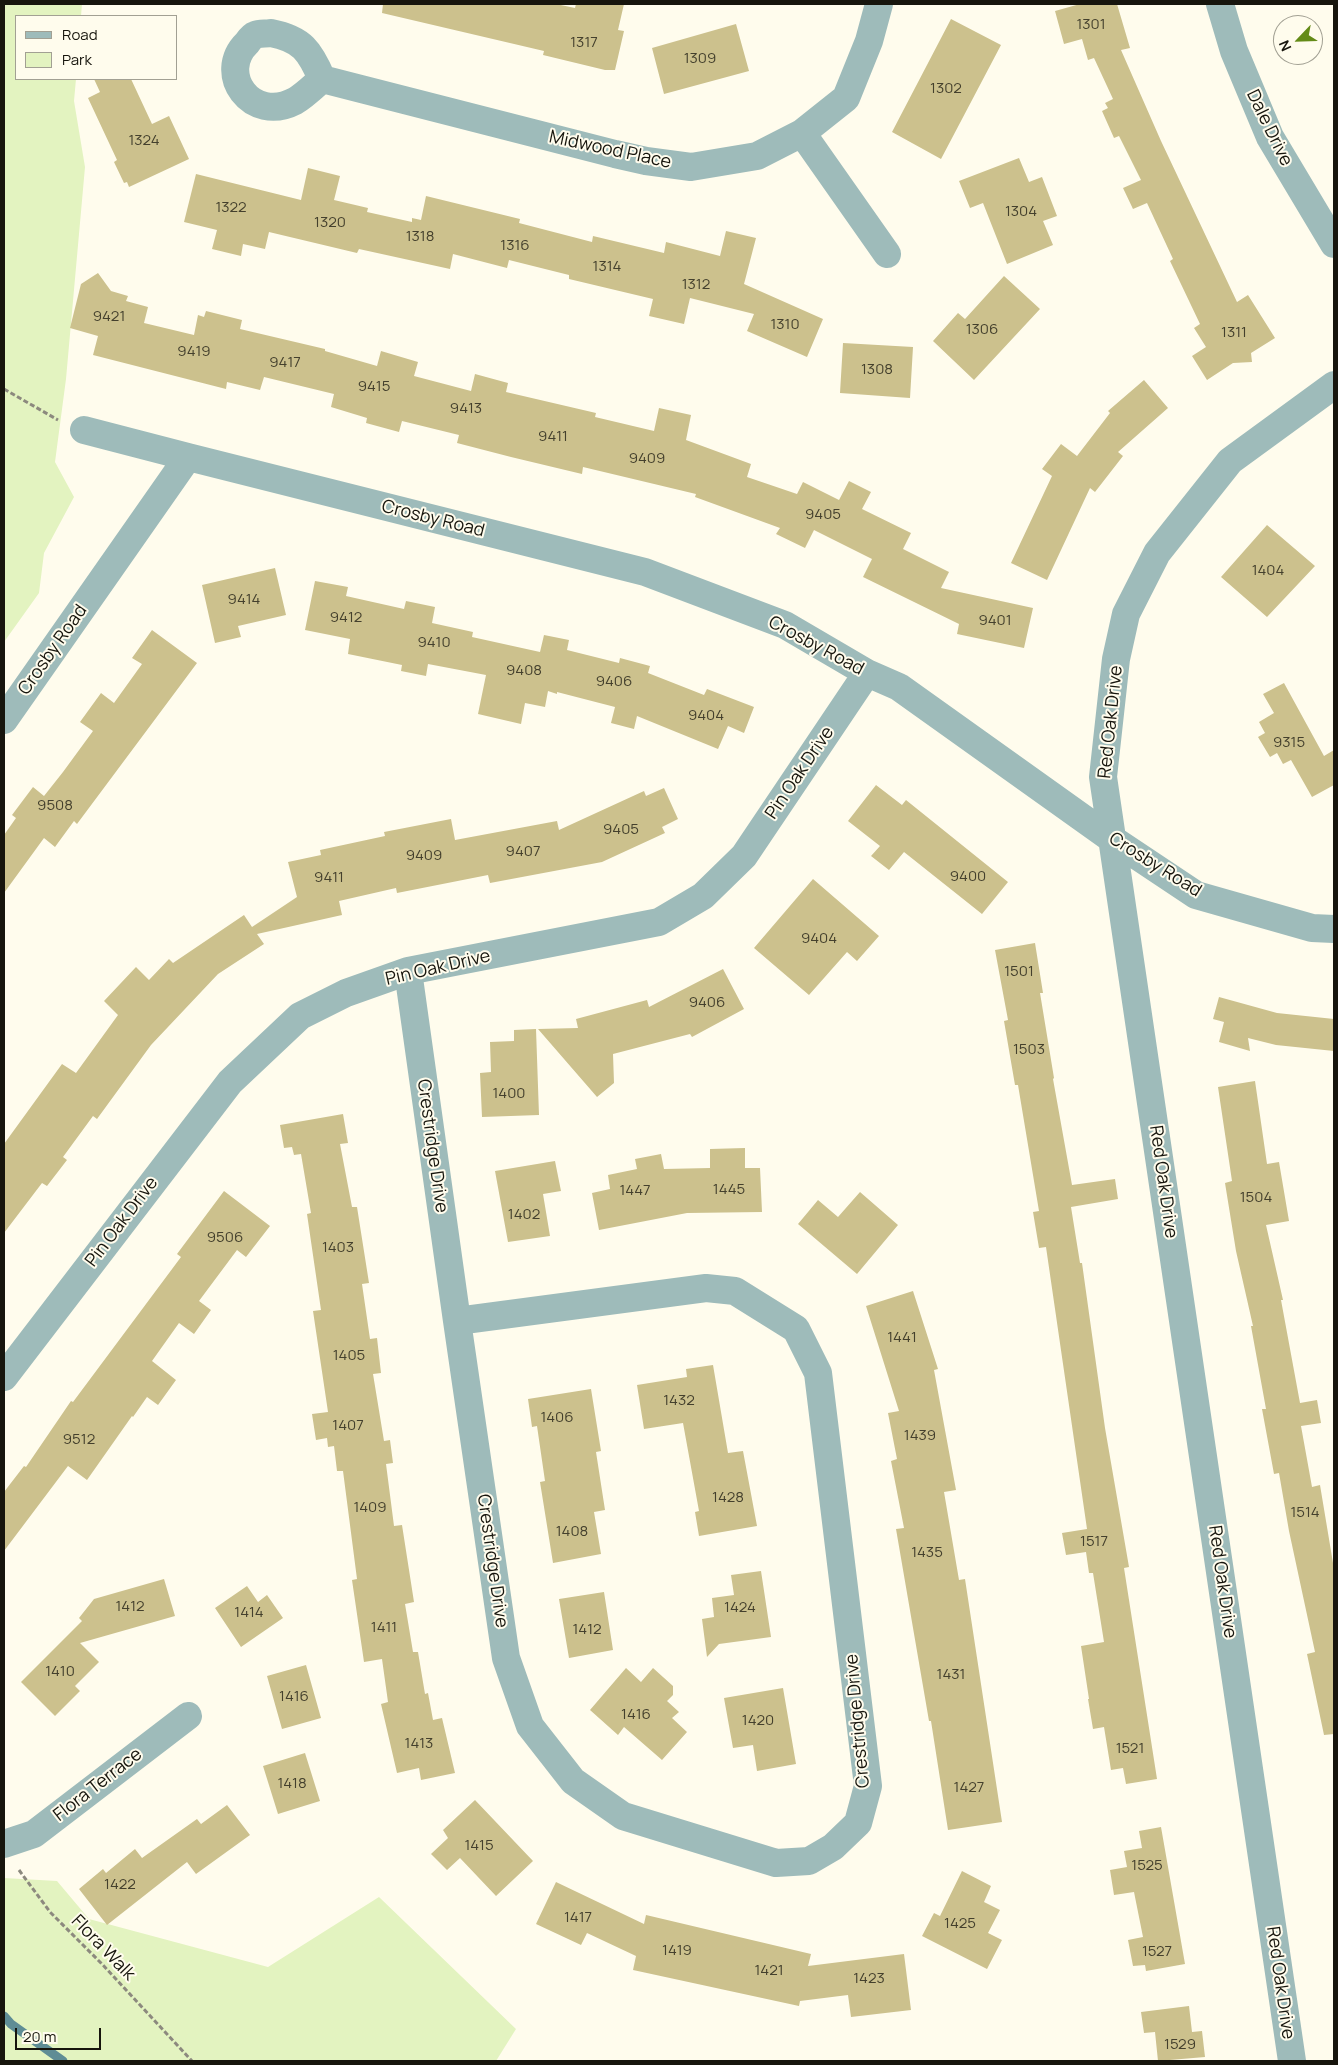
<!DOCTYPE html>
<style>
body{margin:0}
#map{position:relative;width:1338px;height:2065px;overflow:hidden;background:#fffced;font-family:Manrope,sans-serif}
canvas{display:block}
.frame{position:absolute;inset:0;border:5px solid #17150d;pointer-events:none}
.legend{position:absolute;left:15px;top:15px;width:162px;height:65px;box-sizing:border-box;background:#fffced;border:1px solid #a2a093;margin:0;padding:6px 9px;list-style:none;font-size:15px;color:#17150d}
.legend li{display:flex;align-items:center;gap:10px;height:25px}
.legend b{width:25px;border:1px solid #a2a093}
.north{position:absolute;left:1273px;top:15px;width:50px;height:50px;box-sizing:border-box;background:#fffced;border:1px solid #a2a093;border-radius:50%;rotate:246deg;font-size:14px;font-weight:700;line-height:20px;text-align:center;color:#17150d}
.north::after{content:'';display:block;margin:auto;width:18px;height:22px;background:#648b17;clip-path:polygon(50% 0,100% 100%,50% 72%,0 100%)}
.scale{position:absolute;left:15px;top:2028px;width:86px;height:22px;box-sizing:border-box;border:2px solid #17150d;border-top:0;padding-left:6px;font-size:15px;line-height:18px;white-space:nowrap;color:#17150d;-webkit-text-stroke:4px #fffced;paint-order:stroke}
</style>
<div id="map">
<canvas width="1338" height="2065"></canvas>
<div class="frame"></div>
<ul class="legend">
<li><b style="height:6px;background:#9ebbba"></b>Road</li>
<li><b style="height:14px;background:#e3f3c0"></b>Park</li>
</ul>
<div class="north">N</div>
<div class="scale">20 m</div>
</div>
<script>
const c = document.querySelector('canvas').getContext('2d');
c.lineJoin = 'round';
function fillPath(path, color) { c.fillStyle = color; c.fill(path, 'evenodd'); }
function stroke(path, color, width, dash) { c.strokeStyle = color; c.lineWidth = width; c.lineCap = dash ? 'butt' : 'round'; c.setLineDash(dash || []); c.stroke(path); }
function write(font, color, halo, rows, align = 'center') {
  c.font = font + ' Manrope,sans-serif'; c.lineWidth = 4; c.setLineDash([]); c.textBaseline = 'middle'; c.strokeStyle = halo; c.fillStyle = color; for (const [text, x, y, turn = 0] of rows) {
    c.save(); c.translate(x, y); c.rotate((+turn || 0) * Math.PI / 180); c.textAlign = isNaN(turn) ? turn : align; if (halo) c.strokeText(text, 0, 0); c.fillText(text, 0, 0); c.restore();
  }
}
fillPath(new Path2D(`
 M4,4h78l-1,12h-65v63h60l-2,22 11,66 -19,212 -11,83 19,35 -30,56 -5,40 -35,49z
 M4,1878l53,3 32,38 179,48 111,-70 137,132 -20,32h-492z`), '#e3f3c0');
stroke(new Path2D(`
 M4,2016l7,8 52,37`), '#5f8d95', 9);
fillPath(new Path2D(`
 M383,4h173l19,4 1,-4h48l-6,26 6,1 -9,39h-10l-62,-15 1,-4 -162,-38z
 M1080,4h37l13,44 -9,2 40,91 76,161 11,-7 27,43 -24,15 1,9 -19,1 -26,17 -15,-24 14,-9 -12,-19 6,-4 -30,-63 3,-2 -26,-56 -14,6 -10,-21 18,-8 -22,-44 -5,2 -12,-27 6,-3 -3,-5 8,-4 -19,-41 -6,2 -6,-21 -18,5 -9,-33z
 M951,19l50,26 -60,114 -49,-27z
 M736,24l13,47 -85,23 -12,-46z
 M94,79h37l21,45 17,-8 20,43 -60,28 -2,-5 -3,1 -10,-21 3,-2 -29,-62 12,-6z
 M1019,158l10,24 13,-5 15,39 -14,5 10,24 -46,19 -24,-61 -13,5 -11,-27z
 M308,168l32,8 -6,24 34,8 -1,4 45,10v-4l9,2 5,-24 94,23 -1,4 73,19 1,-6 71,17 2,-11 54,14 6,-25 30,7 -12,46 79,35 -16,38 -60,-26 7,-17 -64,-16 -6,26 -35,-8 4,-17 -84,-20v-4l-60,-15 -2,8 -54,-14 -3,15 -91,-20 -2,4 -88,-21 -4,17 -22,-5 -2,12 -29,-7 5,-19 -33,-8 12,-48 105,26z
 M98,273l13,18 17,5 -2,5 22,6 -4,16 50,12 4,-20 6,2 2,-6 36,9 -2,9 85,20v2l52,15 4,-15 37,11 -4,14 57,15 4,-17 33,9 -2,9 90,21 -1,4 59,14 5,-23 32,7 -5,25 65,24 -4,13 50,17 6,-12 36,18 10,-19 22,11 -9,17 49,24 -8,16 46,23 -8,16 92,20 -9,40 -67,-14 2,-10 -96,-47 9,-18 -58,-29 -9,18 -29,-14 4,-6 -85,-31 1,-3 -113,-27 -1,7 -71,-17 -54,-14 2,-8 -57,-14 -3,11 -33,-9 1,-5 -36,-11 3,-13 -70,-17 -4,13 -33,-8 -1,7 -133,-34 5,-19 -28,-8 11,-44z
 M1004,276l36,33 -66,71 -41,-39 25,-28 7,6z
 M843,343l70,4 -3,51 -70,-5z
 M1144,380l24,28 -50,44 5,4 -28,36 -5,-4 -43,92 -36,-17 41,-87 -10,-7 19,-25 16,12 33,-43 -2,-2z
 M1267,525l48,41 -48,51 -46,-40z
 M275,568l11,47 -48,11 3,11 -26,6 -13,-58z
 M315,581l33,6 -2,9 58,13 2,-8 29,6 -3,16 41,9 -1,5 68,15 4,-17 25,5 -2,10 52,13 1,-5 30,8 -2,7 56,22 3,-6 47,18 -10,26 -16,-7 -10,23 -81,-33 -3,13 -23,-6 4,-16 -58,-15v2l-9,-3 -3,16 -20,-4 -4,21 -43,-10 8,-39 -58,-11 -2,12 -25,-5 1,-6 -54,-11 2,-15 -45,-9z
 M152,630l45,33 -120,161 -3,-3 -19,26 -11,-9 -40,55v-58l12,-17 -4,-3 21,-28 11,9 19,-24 30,-41 -13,-9 21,-29 13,10 28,-39 -10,-6z
 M1284,683l40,73 10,-6v35l-22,12 -21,-37 -8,4 -6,-11 -7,4 -12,-20 7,-4 -6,-11 15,-9 -11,-19z
 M876,785l26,20 4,-5 102,82 -26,32 -78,-62 -15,18 -18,-14 9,-10 -32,-25z
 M664,788l14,31 -16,8 3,6 -63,29 -112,21 -2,-8 -91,18 -1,-5 -57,13 3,14 -85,19 7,10 -46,30 -67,71 -54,74 -4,-3 -30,41 4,3 -20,26 -5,-3 -38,50v-89l58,-80 14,9 42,-58 -14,-14 32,-34 13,13 20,-21 4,4 71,-48 8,12 45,-30 -9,-35 33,-7 -1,-5 65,-14 -1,-4 67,-13 4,21 102,-19 2,9 85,-39 2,5z
 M813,879l66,57 -22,25 -10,-9 -38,43 -55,-47z
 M1035,943l8,50h-3l14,85 -1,1 19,106 43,-6 3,20 -47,8 9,56h2l23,165 24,139 -5,1 33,211 -31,5 -3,-16 -12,2 -7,-43 -11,2 -5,-30h1l-8,-53 23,-4 -11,-69h-4l-3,-21 -20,3 -4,-22 25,-4 -41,-282 -7,1 -6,-36 6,-1 -21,-126h-3l-11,-64 4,-1 -13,-70z
 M723,969l21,40 -52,28 -2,-3 -77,20 1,29 -17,14 -59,-68 40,-1 -2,-9 71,-19 2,7z
 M1219,997l58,16 57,6v32l-58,-6 -28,-7 2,13 -31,-9 5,-20 -11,-3z
 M536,1029l3,86 -57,2 -2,-44 11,-1 -1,-30 24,-1v-11z
 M1255,1081l12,83 12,-2 10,59 -23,4 17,75h-2l19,103 17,-3 4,23 -20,3 11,61 8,-2 14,84v165l-10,1 -17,-81 8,-2 -26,-121 -10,-58 -5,1 -12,-65h4l-15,-83h2l-17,-75 -11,-68 7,-2 -14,-94z
 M343,1114l5,29 -8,1 12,63h5l12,76 -7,1 8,55 7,-1 4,35 -8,1 11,67 6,-1 3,23 -7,1 8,62 8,-1 12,77 -9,2 8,48h5l7,42 3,-1 5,27 9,-2 13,55 -34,7 -2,-12 -22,5 -16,-69 7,-2 -6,-43 -18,3 -12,-82 5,-1 -14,-108h-6l-3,-25 -6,1 -1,-9 -11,2 -4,-26 16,-2 -15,-101 8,-1 -14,-96 4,-1 -10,-59 -7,1 -2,-8 -8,1 -4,-23z
 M745,1148v20h15l2,44 -75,1 -88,17 -7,-37 18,-4 -2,-14 29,-6 -2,-10 26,-5 3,15 46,-1v-19z
 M555,1161l6,30 -18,3 7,42 -42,6 -13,-71z
 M224,1191l46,35 -24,31 -9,-7 -38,51 12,9 -17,24 -15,-11 -27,38 24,19 -18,25 -11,-8 -14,20 -1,-1 -45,64 -19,-14 -64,85v-59l20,-26 2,1 45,-66 2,1 108,-145 -4,-3z
 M860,1192l38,33 -41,49 -59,-50 20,-24 20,17z
 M913,1291l25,78 -4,1 22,120 -12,2 15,88 6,-1 37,243 -54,8 -17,-109h-2l-33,-192 8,-1 -13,-67 6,-2 -9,-46 11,-2 -33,-105z
 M713,1365l15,88 15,-2 14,75 -58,10 -4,-24 4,-1 -16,-88 -39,6 -7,-44 50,-8 -1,-8z
 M591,1389l10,62 -5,1 9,58 -11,2 7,42 -48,9 -13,-81 5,-1 -8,-55 -5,1 -4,-28z
 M761,1571l10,66 -52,7 -12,13 -5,-38 12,-2 -2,-19 22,-3 -3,-20z
 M164,1579l11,37 -95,27 19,19 -24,24 5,5 -25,25 -34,-34 61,-61 -3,-3 15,-19z
 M247,1586l11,16 9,-7 16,23 -42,29 -26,-39z
 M604,1592l9,58 -44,8 -10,-59z
 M306,1665l15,53 -39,11 -15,-53z
 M626,1668l15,14 12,-14 20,18v9l-6,6 12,11 -7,6 15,14 -25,28 -38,-33 -6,8 -28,-25z
 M783,1688l13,76 -39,7 -4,-26 -20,3 -9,-50z
 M305,1753l15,48 -42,13 -15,-48z
 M475,1800l58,61 -37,35 -36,-38 -13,12 -16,-16 17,-16 -5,-8z
 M227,1805l23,30 -54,39 -9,-12 -80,63 -28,-36 24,-20 3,4 29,-24 7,9 55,-39 4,5z
 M1161,1827l24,137 -39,7 -1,-6 -12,1 -5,-26 15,-3 -9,-45 -20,3 -4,-25 17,-3 -3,-16 18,-3 -3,-17z
 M962,1871l29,15 -7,16 16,8 -12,23 14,7 -15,29 -65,-33 12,-23 6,3z
 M556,1882l88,42 2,-9 165,39 -3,12 96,-12 7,56 -60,7 -3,-22 -48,6 -1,5 -166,-36 3,-14 -49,-23 -6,12 -45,-21z
 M1189,2006l3,26 10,-1 3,26 -47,4 -3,-29 -11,1 -3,-21z`), '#ccc18d');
stroke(new Path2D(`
 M4,389l54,31
 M19,1870l31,42 52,52 90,97`), '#8c897e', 3, [5, 2.5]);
stroke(new Path2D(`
 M1220,4l14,47 36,86 64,107
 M271,33c31,6 39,18 51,46 -8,7 -17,16 -27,22 -44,23 -79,-28 -48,-58 2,-3 5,-7 8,-8 5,-2 11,-1 16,-2z
 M322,79l293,75 31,7 45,6 66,-11 45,-23 44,-35 23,-57 10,-37
 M802,133l85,121
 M84,430l104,27
 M4,720l184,-263 457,115 140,53 82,48 32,14 213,152 84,56 116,33 22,1
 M408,971l49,350
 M706,1288l29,3 61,38 22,44 50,413 -10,37 -25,24 -24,14 -33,2 -153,-47 -50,-35 -43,-55 -24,-68 -49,-337z
 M4,1377l226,-295 70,-66 46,-23 62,-22 251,-49 44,-26 41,-40 123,-183
 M4,1844l30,-10 154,-118
 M1292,2061l-189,-1284 13,-118 10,-45 31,-61 73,-92 104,-76`), '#9ebbba', 28);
write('15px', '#44402d', null, [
 ["1301",1091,25],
 ["1317",584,43],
 ["1309",700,59],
 ["1302",946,89],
 ["1324",144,141],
 ["1322",231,208],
 ["1304",1021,212],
 ["1320",330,223],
 ["1318",420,237],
 ["1316",515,246],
 ["1314",607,267],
 ["1312",696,285],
 ["9421",109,317],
 ["1310",785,325],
 ["1306",982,330],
 ["1311",1234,333],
 ["9419",194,352],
 ["9417",285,363],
 ["1308",877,370],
 ["9415",374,387],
 ["9413",466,409],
 ["9411",553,437],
 ["9409",647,459],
 ["9405",823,515],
 ["1404",1268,571],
 ["9414",244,600],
 ["9412",346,618],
 ["9401",995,621],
 ["9410",434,643],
 ["9408",524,671],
 ["9406",614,682],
 ["9404",706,716],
 ["9315",1289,743],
 ["9508",55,806],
 ["9405",621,830],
 ["9407",523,852],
 ["9409",424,856],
 ["9400",968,877],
 ["9411",329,878],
 ["9404",819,939],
 ["1501",1019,972],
 ["9406",707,1003],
 ["1503",1029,1050],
 ["1400",509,1094],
 ["1445",729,1190],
 ["1447",635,1191],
 ["1504",1256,1198],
 ["1402",524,1215],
 ["9506",225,1238],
 ["1403",338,1248],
 ["1441",902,1338],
 ["1405",349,1356],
 ["1432",679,1401],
 ["1406",557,1418],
 ["1407",348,1426],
 ["1439",920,1436],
 ["9512",79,1440],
 ["1428",728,1498],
 ["1409",370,1508],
 ["1514",1305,1513],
 ["1408",572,1532],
 ["1517",1094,1542],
 ["1435",927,1553],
 ["1412",130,1607],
 ["1424",740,1608],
 ["1414",249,1613],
 ["1411",384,1628],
 ["1412",587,1630],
 ["1410",60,1672],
 ["1431",951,1675],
 ["1416",294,1697],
 ["1416",636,1715],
 ["1420",758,1721],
 ["1413",419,1744],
 ["1521",1130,1749],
 ["1418",292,1784],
 ["1427",969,1788],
 ["1415",479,1846],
 ["1525",1147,1866],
 ["1422",120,1885],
 ["1417",578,1918],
 ["1425",960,1924],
 ["1419",677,1951],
 ["1527",1157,1952],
 ["1421",769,1971],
 ["1423",869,1979],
 ["1529",1180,2045]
]);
write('18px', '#17150d', '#fffced', [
 ["Dale Drive",1269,128,64],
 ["Midwood Place",610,150,12],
 ["Crosby Road",433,519,14],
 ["Crosby Road",816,646,28],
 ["Crosby Road",53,650,-55],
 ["Red Oak Drive",1111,722,-84],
 ["Pin Oak Drive",800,773,-56],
 ["Crosby Road",1155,865,32],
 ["Pin Oak Drive",438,968,-13],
 ["Crestridge Drive",432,1146,82],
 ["Red Oak Drive",1163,1182,82],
 ["Pin Oak Drive",122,1222,-53],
 ["Crestridge Drive",492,1561,82],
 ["Red Oak Drive",1222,1582,82],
 ["Crestridge Drive",858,1721,-95],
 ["Flora Terrace",98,1785,-38],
 ["Flora Walk",103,1948,46],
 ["Red Oak Drive",1280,1983,82]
]);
</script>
